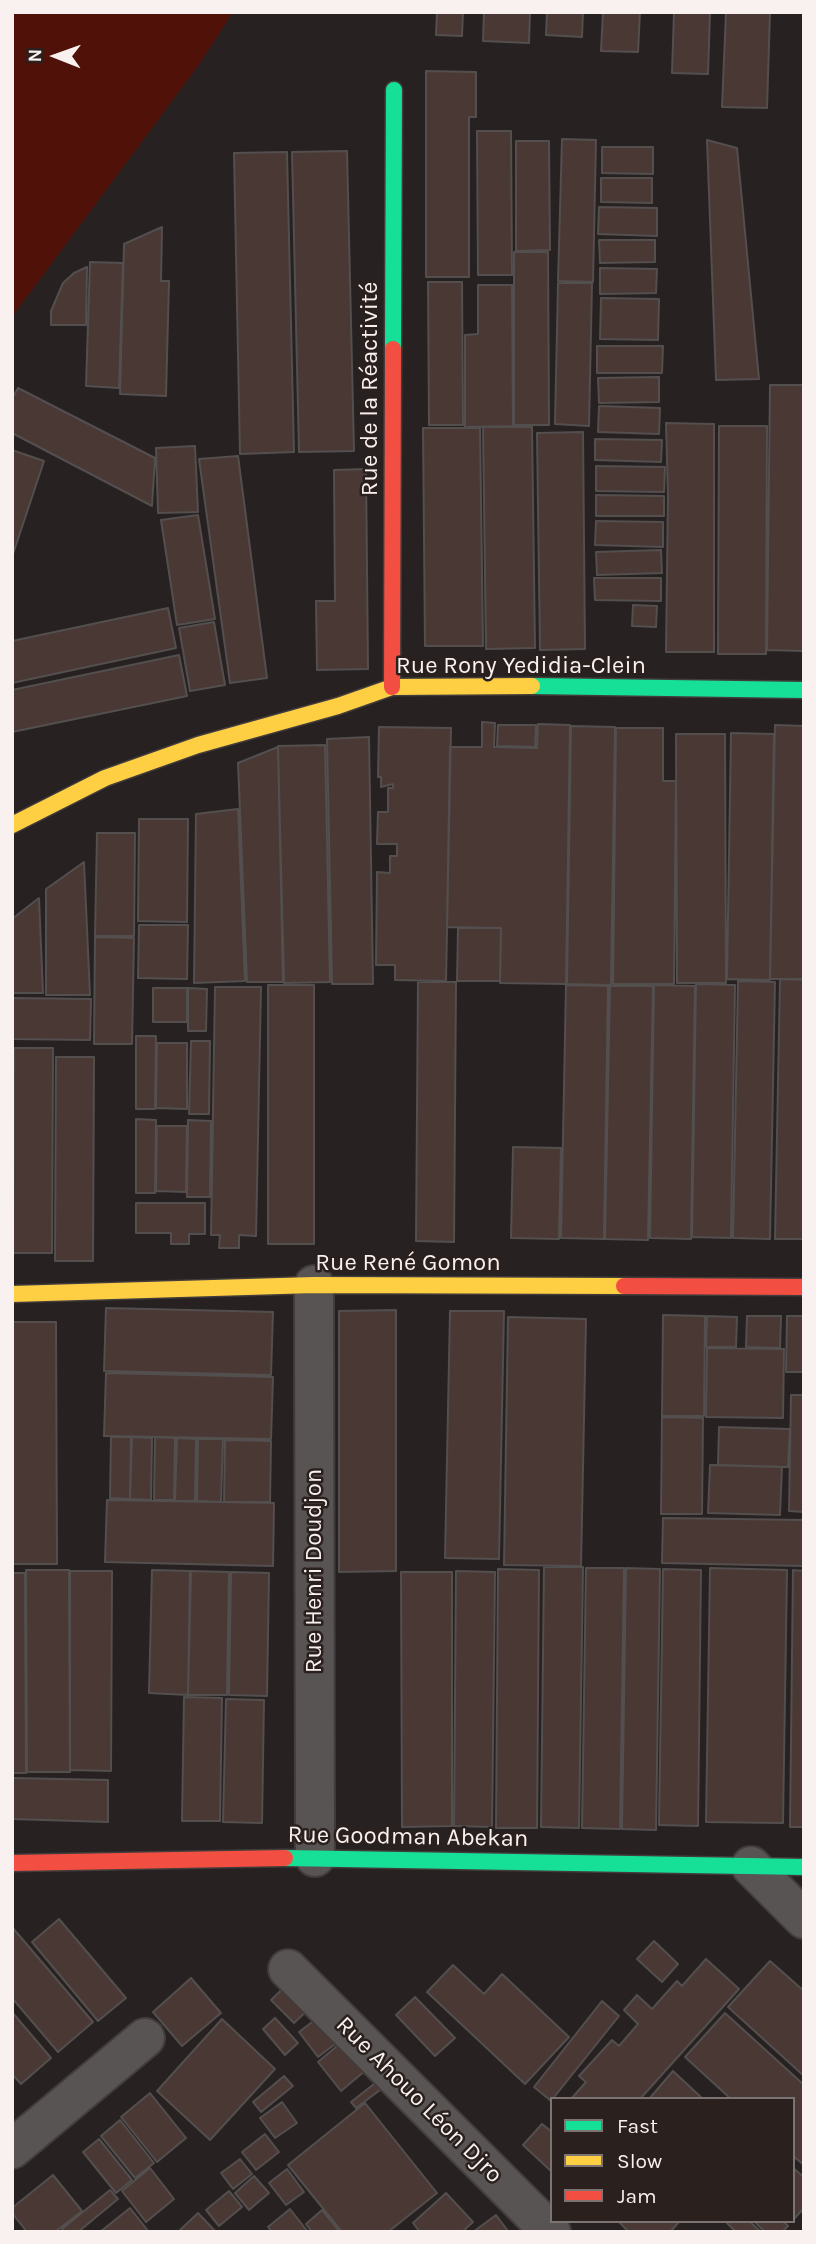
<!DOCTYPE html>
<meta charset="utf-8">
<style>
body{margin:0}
#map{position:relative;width:816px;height:2244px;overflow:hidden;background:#272221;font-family:Karla,sans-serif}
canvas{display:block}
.frame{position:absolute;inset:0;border:14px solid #f8f1ef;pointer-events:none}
.legend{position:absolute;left:550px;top:2097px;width:245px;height:126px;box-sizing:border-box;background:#2a201e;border:2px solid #7c7472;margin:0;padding:9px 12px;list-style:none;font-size:21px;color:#f8f1ef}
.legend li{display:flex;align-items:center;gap:14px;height:35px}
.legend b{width:35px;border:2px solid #7c7472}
.north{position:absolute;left:21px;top:21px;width:70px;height:70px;-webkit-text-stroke:5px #2a201e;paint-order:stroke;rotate:271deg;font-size:19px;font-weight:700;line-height:28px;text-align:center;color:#f8f1ef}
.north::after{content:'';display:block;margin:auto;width:24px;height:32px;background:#f8f1ef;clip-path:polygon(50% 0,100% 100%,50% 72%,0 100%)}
</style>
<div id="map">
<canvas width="816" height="2244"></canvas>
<div class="frame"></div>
<ul class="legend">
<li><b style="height:9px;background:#16e098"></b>Fast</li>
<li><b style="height:9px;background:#ffcf43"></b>Slow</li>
<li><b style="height:9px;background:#f24e42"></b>Jam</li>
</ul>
<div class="north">N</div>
</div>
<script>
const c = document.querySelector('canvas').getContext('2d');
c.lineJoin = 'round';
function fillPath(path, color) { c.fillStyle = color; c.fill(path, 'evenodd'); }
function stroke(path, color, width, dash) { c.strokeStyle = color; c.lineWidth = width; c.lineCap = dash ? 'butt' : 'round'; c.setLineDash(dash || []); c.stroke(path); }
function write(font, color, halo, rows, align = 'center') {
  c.font = font + ' Karla,sans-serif'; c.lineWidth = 5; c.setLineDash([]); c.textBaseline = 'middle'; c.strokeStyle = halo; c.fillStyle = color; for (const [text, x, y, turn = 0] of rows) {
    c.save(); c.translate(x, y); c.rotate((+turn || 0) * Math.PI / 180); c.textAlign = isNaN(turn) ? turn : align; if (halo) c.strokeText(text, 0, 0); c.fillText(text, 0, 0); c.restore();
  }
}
fillPath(new Path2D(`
 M12,12h221l-35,54 -186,251z`), '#4f1108');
const building = new Path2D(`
 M437,12h26l-1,24 -26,-1z
 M484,12h46l-1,31 -46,-2z
 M547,12h36l-1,25 -36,-2z
 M603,12h37l-2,40 -37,-1z
 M674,12h36l-2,62 -36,-1z
 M726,12h44l-3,96 -45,-1z
 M426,71l50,1v45h-7v160h-43z
 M477,131h34l1,144h-34z
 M562,139l34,1 -3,142 -35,-1z
 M707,140l30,8 22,231 -43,1z
 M516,141h33l1,109 -34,1z
 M602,147h51v27l-51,-1z
 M347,151l7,300 -55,1 -7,-300z
 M287,152l7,300 -54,2 -6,-301z
 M601,178h51v25l-51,-1z
 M599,207l58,1v28l-59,-2z
 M162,227l-1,54h8l-3,115 -46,-2 4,-150z
 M599,240h56v22l-55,1z
 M514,252h34l1,173h-35z
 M90,262l33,1 -4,125 -33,-2z
 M87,267l-1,58h-35v-14l12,-28 11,-10z
 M600,268l57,1 -1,24 -56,1z
 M428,282h34l1,143h-34z
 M558,283h34l-3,143 -34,-2z
 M478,285h34l1,141 -48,1v-92l13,-1z
 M601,298l58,1 -1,41 -58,-1z
 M597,346h66l-1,27h-65z
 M659,377v25l-60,1 -1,-25z
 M770,385h34v266l-37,-1z
 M18,388l137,70 -3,48 -140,-73v-34z
 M599,406l61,2 -1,26 -61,-2z
 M666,423l48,1v228h-48l2,-158z
 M719,426h48l-1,228h-48z
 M483,427h49l3,221 -49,1z
 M423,428h57l3,218h-58z
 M583,432l2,217 -45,1 -3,-217z
 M595,439l67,1 -1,22 -66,-2z
 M195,446l3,66 -40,1 -2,-65z
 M12,450l32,11 -32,96z
 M238,456l29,222 -37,5 -31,-224z
 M596,466l69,1 -1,25 -68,-1z
 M366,469l2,200 -51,1 -1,-69h19l-1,-131z
 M596,495l68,1v20h-68z
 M198,515l17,104 -38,6 -16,-105z
 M596,521l67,1v25l-68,-2z
 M661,550l1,23 -65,2 -1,-23z
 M594,578h67v23l-66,-1z
 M633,605l24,1 -1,21 -24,-1z
 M168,608l8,40 -164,35v-42z
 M214,622l11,63 -35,6 -11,-63z
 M179,655l8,41 -175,36v-42z
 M482,722l13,1 -1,24 43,1 1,-24 32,1 -4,259 -66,-1 1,-55 -54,-1 3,-180h32z
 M498,725h38l-1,22 -38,-1z
 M775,725l29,1v253h-34z
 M571,726l44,1 -4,258 -44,-1z
 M379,727l72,1 -5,253 -51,-1v-15h-19l1,-93 13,1v-17h7v-12h-20l1,-32h10v-24h5v-4l-12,3v-10h-3z
 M616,728h47v53h13l-2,203h-61z
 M731,733l43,1 -4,246 -43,-1z
 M676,734h49l1,249h-49z
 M369,737l4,247h-41l-5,-245z
 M325,745l5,237 -46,1 -6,-237z
 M278,747l5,235h-36l-9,-219z
 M238,809l7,172 -51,2 2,-169z
 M139,819h49l-1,103 -49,-1z
 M97,833h38l-1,103h-39z
 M84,862l6,133h-44v-106z
 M39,898l4,95h-31v-74z
 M139,925h49l-1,54 -49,-1z
 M458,928h43l-1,53h-43z
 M95,937l39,1 -2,106h-38z
 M780,979l24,1v259h-29z
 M738,981l37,1 -5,257 -37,-1z
 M418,982h38l-2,260 -38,-1z
 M696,984l39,1 -4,253 -39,-1z
 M268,985h46v259h-46z
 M566,985l42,1 -4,253 -43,-1z
 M654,985l41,1 -4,253 -41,-1z
 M610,986h43l-5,254 -43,-1z
 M215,987h46l-5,249 -17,-1v13h-20l1,-13h-9z
 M153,988h34v34h-34z
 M188,988l19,1 -1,42h-18z
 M12,998l79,1 -1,41 -78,-1z
 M136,1036h20l-1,73h-19z
 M191,1041h19l-1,73h-20z
 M157,1043h30v66l-31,-1z
 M14,1048h39l-1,205h-39z
 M56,1057h38l-1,204h-38z
 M136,1119l20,1 -1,73h-19z
 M188,1120l23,1 -1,76h-23z
 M157,1126h30l-1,66 -30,-1z
 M513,1147l48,1 -2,91 -48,-1z
 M136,1203h69v31h-16v10h-18v-11h-35z
 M106,1308l167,4 -2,63 -167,-4z
 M396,1310v261l-57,1v-261z
 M450,1311h54l-5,248 -54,-1z
 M663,1315l42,1 -1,100h-42z
 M707,1316l30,1 -1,30h-30z
 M747,1316h34l-1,32 -34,-1z
 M787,1316h17v56h-18z
 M508,1317l78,2 -5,247 -77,-1z
 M12,1322h44l1,242h-45z
 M707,1348l77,1 -1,69 -77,-1z
 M106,1373l167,4 -2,62 -167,-3z
 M791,1395h13v117l-15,-1z
 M662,1417l41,1 -1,96h-41z
 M719,1427l71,2 -2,38 -70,-2z
 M111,1437h20l-1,62 -20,-1z
 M132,1437l20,1 -1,62 -21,-1z
 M155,1437l20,1 -1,62h-20z
 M177,1438l19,1 -1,62h-20z
 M198,1439h25l-2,63 -24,-1z
 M225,1440l46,1 -1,61h-46z
 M710,1465l72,2 -2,48 -72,-2z
 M107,1500l167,3 -1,63 -168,-4z
 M663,1518l141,2v46l-142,-3z
 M544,1567h39l-4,261 -38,-1z
 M586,1568h38l-4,261 -38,-1z
 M626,1568l34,1 -4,261 -34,-1z
 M710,1568l77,2 -4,253 -77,-1z
 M498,1569l41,1 -2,258h-41z
 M663,1569l38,1 -3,256 -39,-1z
 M26,1570h43l1,202h-43z
 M152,1570l38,1 -2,124 -39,-2z
 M793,1570l11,1v256h-14z
 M70,1571h42l-1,200 -41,-1z
 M191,1571l38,1 -2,123h-39z
 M456,1571l39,1 -3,255 -38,-1z
 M231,1572l38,1 -2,123 -38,-1z
 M401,1572h51v254l-50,1z
 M12,1573h13l1,200h-14z
 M184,1697l38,1 -2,123h-38z
 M226,1699l38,1 -2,123 -39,-1z
 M12,1778l96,2v42l-96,-3z
 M59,1919l67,79 -28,23 -66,-79z
 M12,1927l81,95 -35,30 -46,-54z
 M654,1941l24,23 -16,18 -25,-23z
 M706,1959l33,30 -99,110h-69l15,-17 -7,-6 33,-36 7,6 19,-22 -14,-14 13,-15 15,14 25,-28 5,5z
 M770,1961l34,30v85l-76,-69z
 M453,1965l31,29 18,-20 67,63 -44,47 -98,-92z
 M191,1978l30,35 -39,33 -29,-34z
 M292,1980l23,23 -21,20 -23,-23z
 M415,1997l40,41 -20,18 -39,-41z
 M602,2001l17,15 -68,85 -17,-14z
 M12,2012l39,46 -30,26 -9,-10z
 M324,2013l19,25 -25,19 -19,-25z
 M725,2013l79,72v80l-11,-9v-57h-62l-46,-42z
 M275,2018l23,25 -13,12 -22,-26z
 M222,2019l53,50 -65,71 -53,-49z
 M349,2036l23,29 -31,26 -23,-29z
 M673,2071l30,28h-54z
 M284,2076l9,10 -32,26 -8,-10z
 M379,2080l5,7 -28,21 -5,-6z
 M150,2093l36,45 -29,24 -36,-45z
 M282,2102l15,21 -22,15 -15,-20z
 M365,2103l72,90 -49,39h-46l-54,-67z
 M120,2120l34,43 -19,15 -34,-42z
 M542,2124l10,8v40l-29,-27z
 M265,2134l14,18 -23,18 -14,-18z
 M99,2139l33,41 -16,13 -33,-41z
 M240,2159l12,15 -19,15 -12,-16z
 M150,2168l24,31 -28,23 -24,-31z
 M793,2168l11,9v31l-11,12z
 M287,2169l17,23 -18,13 -17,-22z
 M53,2175l29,36 -27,21h-28l-15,-19v-5z
 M254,2176l15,17 -20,17 -14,-17z
 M110,2190l8,9 -40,33h-13l-3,-3z
 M229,2191l13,16 -23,19 -13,-16z
 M446,2193l27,29 -11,10h-42l-7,-9z
 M130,2208l19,24h-49z
 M290,2209l18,23h-36l-4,-5z
 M322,2210l18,22h-28l-6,-8z
 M198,2213l18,19h-38z
 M496,2215l12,16 -1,1h-34z
 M618,2221h60l1,1 -9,10h-41z
 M729,2221h20l12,11h-25l-9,-9z
 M754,2221h29l5,5 -6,6h-17z`);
fillPath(building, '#4a3835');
stroke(building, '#534f4e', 2);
const street = new Path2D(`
 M314,1285l1,572
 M751,1866l53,53
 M288,1969l263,263
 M12,2149l133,-111`);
const fast = new Path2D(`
 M393,349l1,-259
 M532,686l272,4
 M285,1858l519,9`);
const slow = new Path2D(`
 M12,825l93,-47 93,-33 140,-39 54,-19 140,-1
 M12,1294l302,-9 310,1`);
const jam = new Path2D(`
 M392,687l1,-338
 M624,1286l180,1
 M12,1863l273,-5`);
stroke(street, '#423d3c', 42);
stroke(fast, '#423d3c', 19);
stroke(slow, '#423d3c', 19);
stroke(jam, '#423d3c', 19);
stroke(street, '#585454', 38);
stroke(fast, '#16e098', 16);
stroke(slow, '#ffcf43', 16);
stroke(jam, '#f24e42', 16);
write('24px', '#f8f1ef', '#2a201e', [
 ["Rue de la Réactivité",370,389,-90],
 ["Rue Rony Yedidia-Clein",521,666],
 ["Rue René Gomon",408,1263],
 ["Rue Henri Doudjon",314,1571,-90],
 ["Rue Goodman Abekan",408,1837,1],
 ["Rue Ahouo Léon Djro",419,2100,45]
]);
</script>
